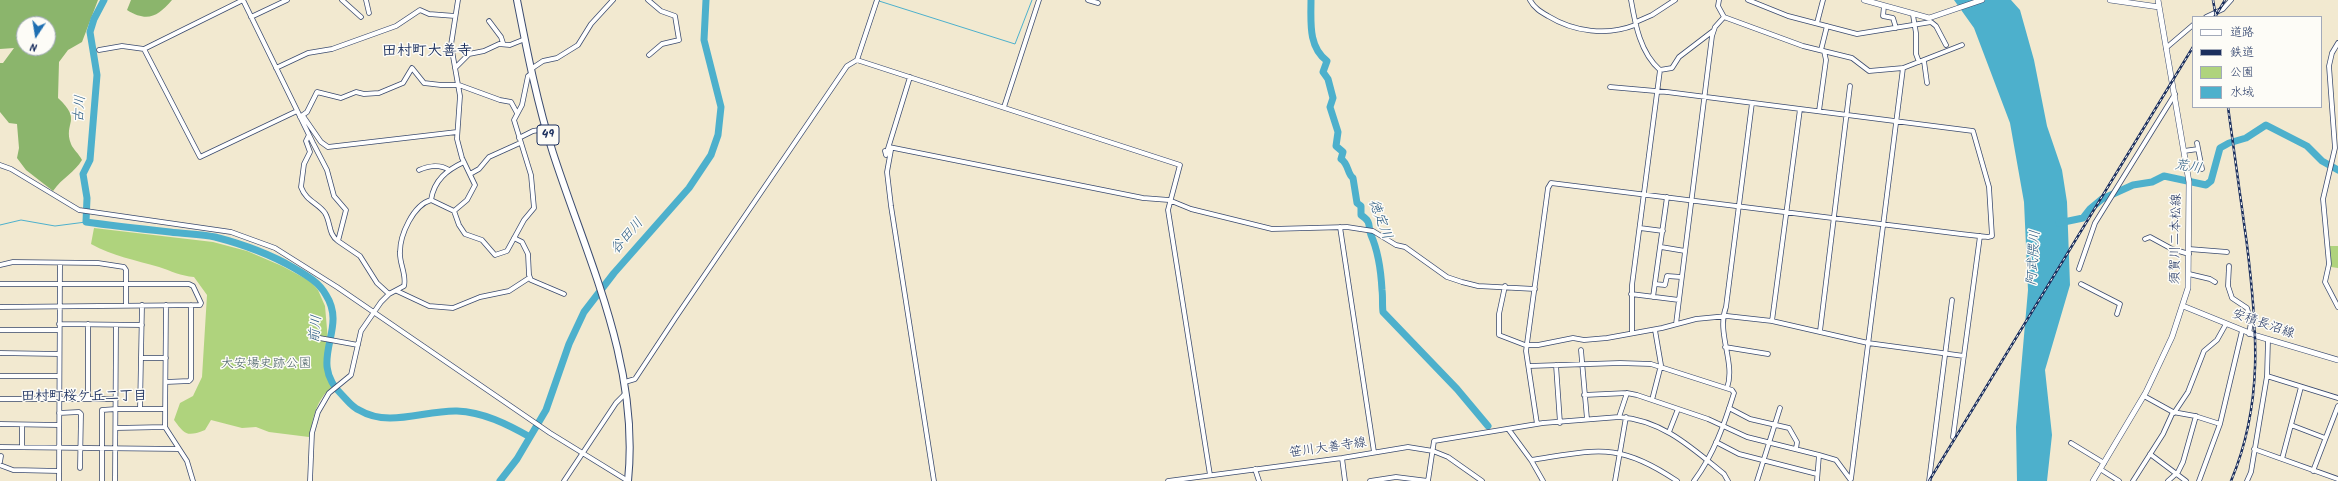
<!DOCTYPE html>
<meta charset="utf-8">
<style>
body{margin:0}
#map{position:relative;width:2338px;height:481px;overflow:hidden;background:#f2e9d0;font-family:Kalam,"Klee One",sans-serif}
canvas{display:block}
.legend{position:absolute;left:2192px;top:16px;width:130px;height:92px;box-sizing:border-box;background:#fdfcf7;border:1px solid #a3aaba;margin:0;padding:5px 7px;list-style:none;font-size:12px;color:#1b2f5e}
.legend li{display:flex;align-items:center;gap:8px;height:20px}
.legend b{width:20px;border:1px solid #a3aaba}
.north{position:absolute;left:16px;top:16px;width:40px;height:40px;box-sizing:border-box;background:#fdfcf7;border:1px solid #a3aaba;border-radius:50%;rotate:192deg;font-size:11px;font-weight:700;line-height:16px;text-align:center;color:#1b2f5e}
.north::after{content:'';display:block;margin:auto;width:14px;height:18px;background:#1f6fb2;clip-path:polygon(50% 0,100% 100%,50% 72%,0 100%)}
</style>
<div id="map">
<canvas width="2338" height="481"></canvas>
<ul class="legend">
<li><b style="height:5px;background:#fff"></b>道路</li>
<li><b style="height:5px;background:#1b2f5e"></b>鉄道</li>
<li><b style="height:11px;background:#afd37d"></b>公園</li>
<li><b style="height:11px;background:#4db0cc"></b>水域</li>
</ul>
<div class="north">N</div>
</div>
<script>
const c = document.querySelector('canvas').getContext('2d');
c.lineJoin = 'round';
function fillPath(path, color) { c.fillStyle = color; c.fill(path, 'evenodd'); }
function stroke(path, color, width, dash) { c.strokeStyle = color; c.lineWidth = width; c.lineCap = dash ? 'butt' : 'round'; c.setLineDash(dash || []); c.stroke(path); }
function write(font, color, halo, rows, align = 'center') {
  c.font = font + ' Kalam,"Klee One",sans-serif'; c.lineWidth = 3; c.setLineDash([]); c.textBaseline = 'middle'; c.strokeStyle = halo; c.fillStyle = color; for (const [text, x, y, turn = 0] of rows) {
    c.save(); c.translate(x, y); c.rotate((+turn || 0) * Math.PI / 180); c.textAlign = isNaN(turn) ? turn : align; if (halo) c.strokeText(text, 0, 0); c.fillText(text, 0, 0); c.restore();
  }
}
fillPath(new Path2D(`
 M94,228l119,14 34,9 35,15 28,15 8,9 7,16 7,81c-17,14 -18,30 -23,50l-40,-5 -13,-5 -14,1 -31,-8 -6,10c-18,7 -20,5 -31,-10l6,-17 13,-7 9,-19 5,-82 -13,-18c-13,-1 -23,-6 -35,-10 -24,-7 -46,-11 -68,-23z
 M2330,246h8v22l-7,-1z`), '#afd37d');
fillPath(new Path2D(`
 M0,0h98l-16,42 -14,8 -9,12 -1,36c25,23 5,24 13,46 2,5 8,10 11,16 -7,12 -20,18 -29,31l-27,-21 -9,-12 2,-10 -2,-24 -8,-1 -9,-11v-49h3l11,-15 -14,1zM24,24h24v24h-24z
 M131,0h41c-14,16 -24,23 -45,10z`), '#8bb56c');
fillPath(new Path2D(`
 M1954,0h57l9,10 14,50 13,66 15,44 5,32 3,83 -25,85 7,65 -5,46h-30l-1,-54 12,-137 -4,-88 -14,-79 -36,-95z`), '#4db0cc');
stroke(new Path2D(`
 M879,1l136,43 17,-44
 M0,225l21,-5 34,6 31,-4`), '#4db0cc', 1);
stroke(new Path2D(`
 M104,0l-10,19 -4,13 7,43 -7,85 -7,14 4,24 -1,24c28,4 56,7 84,10 15,2 31,2 45,5 27,7 55,17 79,31 12,7 25,14 32,27 23,36 -21,65 17,101 5,5 9,11 16,14 30,18 65,0 98,1 26,1 50,13 73,26
 M1311,0c0,22 -3,47 16,61l-4,11 5,7 5,19 -3,9 8,25 -2,14 7,6 -2,7c8,5 6,15 12,19l4,25 4,3v9c12,8 6,11 10,20 8,18 10,36 11,55 1,7 0,15 1,22l74,77 31,37
 M2059,223l24,-5 7,-9 12,-10 31,-14 19,-3 12,-6 42,9 5,-4 9,-33 9,-5 17,-5 20,-13 41,21 15,15 16,9
 M500,481l17,-22 29,-49 23,-66 15,-32 30,-39 75,-85 22,-33 7,-20 3,-28 -17,-67 2,-40`), '#4db0cc', 7);
const minor = new Path2D(`
 M243,0l70,143 14,27 7,26 12,14 -8,31 22,15 17,27 12,11
 M342,0l19,17
 M366,0l3,13
 M648,0l13,11 14,5 4,24 -17,4 -13,11
 M1088,0l10,3
 M1530,0c4,8 11,12 18,16 26,16 59,20 87,9
 M1631,0c4,23 9,53 29,70l12,-2 7,-11 34,-26
 M1719,0l-1,6 6,11 79,29 49,12 17,13 34,-3 -52,411
 M1748,0l40,16 69,18 74,-12 5,4 10,19
 M1884,6l-1,10 10,2 3,10
 M1913,15l3,18v21l3,8
 M251,17l36,-17
 M2206,17l17,-8 8,-9
 M489,21l12,16 2,6
 M1636,22l16,-7 23,-15
 M1817,23l6,-23
 M2338,43l-6,10 -3,13 6,82 -12,51 6,65 -4,18 13,25
 M2166,48l27,-23
 M144,49l56,108 97,-46
 M99,50l23,-4 22,3 99,-49
 M1821,50l6,-24
 M857,60l20,-60
 M1924,61l3,22
 M276,68l32,-15 24,-4 64,-23 24,-16 9,4 26,2
 M455,68l14,-14 15,-3 15,-7 11,1 15,-6
 M1903,68l59,-23
 M531,69l12,-8 14,-3 21,-13 13,-21 22,-24
 M1004,107l35,-107
 M1819,111l7,-51 -2,-9
 M303,116l18,26 7,5 129,-15
 M300,117l7,-5 10,-20 24,6 15,-6 8,2 15,-1 24,-10 9,-15 12,15 17,2h18l41,15 11,2 6,11
 M309,135l-3,6 4,11 -6,12 -3,23c5,14 17,16 24,26 6,10 3,21 13,28
 M519,138l14,-7 13,-2
 M2197,143l5,26
 M889,147l254,51 26,2 22,9 81,20 75,-2 26,4 23,14 9,2 42,30 15,5 16,4 57,3
 M891,150l-4,22 4,34 43,275
 M885,151l1,4 24,-78
 M2184,151l14,-2
 M0,165l11,4 68,41 152,22 44,16 62,39 213,146 78,48
 M419,170c9,-4 21,-6 30,0
 M470,174l9,-5 10,-12 31,-14
 M431,200c3,-20 16,-30 33,-38
 M454,211l5,14 6,9 17,6 13,15 12,-4 17,-31 10,-12 -3,-33 -17,-55 8,-15 6,-29 4,-3
 M1340,227l34,225
 M1640,228l23,3
 M514,238l8,4 6,12 1,21 2,5 33,14
 M2145,239l5,-2 22,12 17,5
 M1661,247l24,4
 M2189,249l38,3
 M0,265l13,-3 85,1 26,4 2,3v35
 M2229,266l-1,20 4,12 15,10 4,14 -2,12
 M2079,269l16,-46 80,-129
 M2189,274l21,5 5,3
 M0,284h189l4,2 8,17 -1,2 -200,2
 M1655,284l10,1 2,-9 14,1
 M2081,284l39,20 -3,10
 M1505,286l-6,28v21l26,10h13l35,-7 11,2 23,-2 55,-10 34,-9 31,-3 45,5 96,22 96,13
 M397,291l32,15 24,2 27,-11 29,-6 20,-13
 M1631,294l48,6
 M1653,297l14,-100
 M166,305l-1,122 22,34 6,20
 M1772,321l28,-212
 M59,324l83,1
 M88,324v74
 M1676,324l36,-288 3,-9 9,-10
 M0,330h59
 M1820,331l30,-245
 M1632,333v-48l28,-215
 M314,337l44,8
 M1725,347l43,7
 M1581,350l6,69
 M0,353l59,1
 M142,358h24
 M1556,365l4,58
 M1529,366l91,-3 31,1 81,26 2,3c-10,32 -20,61 -40,88
 M0,376h59
 M2267,376l71,22
 M166,382l23,-1 2,-2v-74
 M625,382l10,-3 41,-62 171,-251 10,-6 323,105 -12,45 42,265
 M1727,388c9,-25 -11,-55 -1,-81l26,-204
 M1627,393l-8,24c43,3 72,30 105,57l4,7
 M1584,395l43,-2 10,2 71,24 39,18 72,18 -2,26
 M2144,396l29,16 22,4 25,8
 M0,399h116
 M1652,400l9,-35 -6,-35
 M1729,408l21,11 39,9 8,14 -1,7
 M116,409h49
 M140,409l2,-104
 M59,413l20,-1 2,2 -1,54
 M2174,413l14,-21 16,-41 13,-11 9,-16
 M0,424l59,1
 M1537,424l-11,-73 22,-163 3,-5 410,51 27,3 4,-1 -3,-49 -16,-56 -306,-39 -57,-5
 M2291,425l34,13
 M116,428l49,-1
 M1509,430l22,30
 M1669,432l9,-23
 M1953,437l27,-201
 M1716,442l23,12 78,20
 M2071,443l33,20
 M0,447l179,2
 M22,447v-22
 M2254,449l84,30
 M2150,454l36,27
 M1819,455l17,5 14,19
 M1342,458l3,23
 M2282,459l19,-72
 M0,462l1,-6
 M0,465l13,5 46,1
 M1255,469l4,12
 M2100,469l19,12
 M2313,471l25,-65
 M59,481l1,-218
 M102,481v-71l14,-1
 M115,481l1,-156
 M310,481l2,-48 6,-21 11,-19 22,-18 10,-44 20,-29 8,-8 15,-8c3,-11 -5,-23 -4,-34 0,-17 13,-47 31,-52l23,11 13,-11 8,-15 -13,-27 -5,-19 3,-43 -9,-51 7,-45
 M564,481l52,-78 10,-10
 M1168,481l174,-23 66,-11 25,4 15,6 34,24
 M1370,481l26,-4 32,4
 M1428,481l6,-40 109,-18 76,-6
 M1543,481l-12,-21c66,-10 87,-19 146,21
 M1615,481l11,-64
 M1757,481l23,-73
 M1929,481l23,-181
 M2133,481l30,-47 10,-22
 M2168,481l10,-9 5,-10 13,-46
 M2199,481l21,-57 22,-93
 M2247,481l4,-9 16,-96 1,-36`);
const major = new Path2D(`
 M1864,0l65,18 53,-18
 M2110,0l49,7
 M2183,306l74,30 81,24
 M2093,481l53,-89 26,-55 16,-49 1,-106 -31,-182`);
const highway = new Path2D(`
 M517,0c10,51 20,103 36,153 35,108 87,212 75,328`);
stroke(minor, '#3b4b6f', 5.5);
stroke(major, '#3b4b6f', 6);
stroke(highway, '#3b4b6f', 8);
stroke(minor, '#fff', 4);
stroke(major, '#fff', 5);
stroke(highway, '#fff', 6);
const rail = new Path2D(`
 M2213,0l3,17
 M2215,17l10,-17
 M2228,107c6,46 13,92 19,138 10,82 17,158 -16,236
 M1929,481l264,-434`);
stroke(rail, '#1b2f5e', 2.5);
stroke(rail, '#fdfcf7', 1, [3]);
for (const [x, y, w] of [
 [548,135,22]
]) { const box = new Path2D(); box.roundRect(x - w / 2, y - 10, w, 20, 3); c.fillStyle = '#fdfcf7'; c.fill(box); stroke(box, '#1b2f5e', 1); }
write('bold 12px', '#1b2f5e', null, [
 ["49",548,135]
]);
write('13px', '#1b2f5e', '#fdfcf7', [
 ["須賀川二本松線",2177,239,-89],
 ["安積長沼線",2263,325,19],
 ["笹川大善寺線",1328,449,-8]
]);
write('13px', '#476067', '#fdfcf7', [
 ["大安場史跡公園",266,365]
]);
write('italic 14px', '#2c5c84', '#fdfcf7', [
 ["古川",81,109,-85],
 ["荒川",2188,168,10],
 ["徳定川",1379,220,69],
 ["谷田川",628,237,-49],
 ["阿武隈川",2035,258,-86],
 ["前川",317,329,-84]
]);
write('bold 14px', '#1b2f5e', '#fdfcf7', [
 ["田村町桜ケ丘二丁目",84,398]
]);
write('bold 15px', '#1b2f5e', '#fdfcf7', [
 ["田村町大善寺",427,52]
]);
</script>
